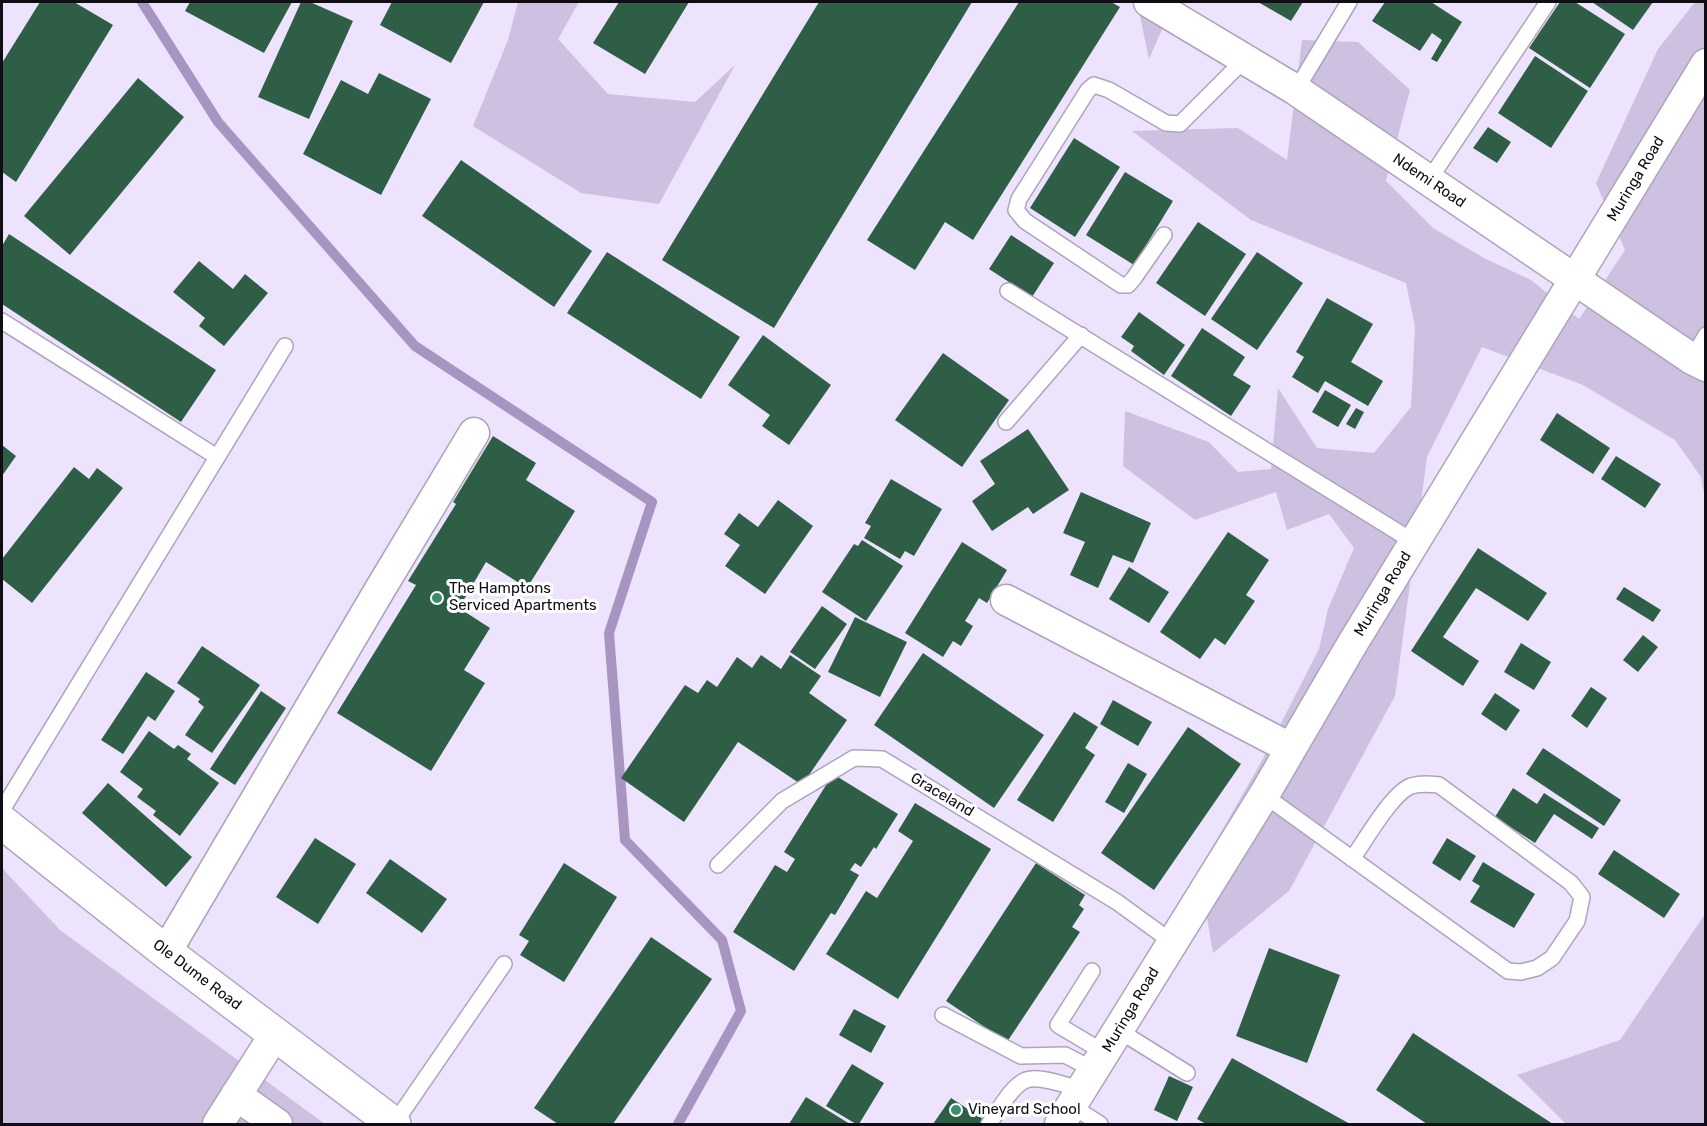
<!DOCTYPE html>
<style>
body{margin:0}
#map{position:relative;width:1707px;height:1126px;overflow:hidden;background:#eee3fd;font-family:Rubik,sans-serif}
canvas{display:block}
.frame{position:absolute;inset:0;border:3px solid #100d15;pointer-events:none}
</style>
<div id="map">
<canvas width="1707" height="1126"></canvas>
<div class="frame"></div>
</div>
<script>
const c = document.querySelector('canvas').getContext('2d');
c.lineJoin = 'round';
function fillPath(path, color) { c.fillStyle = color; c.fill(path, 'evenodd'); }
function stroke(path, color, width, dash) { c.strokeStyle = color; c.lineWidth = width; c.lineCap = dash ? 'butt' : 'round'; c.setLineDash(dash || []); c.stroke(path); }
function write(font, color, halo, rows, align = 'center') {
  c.font = font + ' Rubik,sans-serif'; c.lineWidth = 6; c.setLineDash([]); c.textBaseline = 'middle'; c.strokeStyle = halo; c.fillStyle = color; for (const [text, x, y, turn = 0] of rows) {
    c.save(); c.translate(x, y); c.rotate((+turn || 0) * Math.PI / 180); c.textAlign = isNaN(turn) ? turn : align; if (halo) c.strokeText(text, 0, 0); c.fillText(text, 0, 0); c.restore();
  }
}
fillPath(new Path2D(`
 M518,2h61l-21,37 50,55 87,8 40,-37 -76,139 -78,-11 -108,-67 35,-86z
 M1137,2h37l-25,57z
 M1695,2h10v497l-4,-22 -26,-37 -92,-55 -101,-38 -55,110 -32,239 -106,195 -76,62 -14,-82 61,-107 59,-115 9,-40 26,-61 -25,-34 -42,16 -11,-38 -81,28 -72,-54 2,-55 84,31 29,30 33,-3 7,-81 39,60 57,5 37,-46 4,-80 -9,-44 -155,-63 -119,-89 106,-3 49,32 15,-120 56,2 52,48 -24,91 47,47 51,30 47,22 48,39 46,-69 -29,-67 62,-134z
 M2,868l58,62 265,194h-323z
 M1705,914v210h-139l-49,-49 103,-35z`), '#cec0e0');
stroke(new Path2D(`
 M142,2l76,120 197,224 237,156 -43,131 16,207 97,100 19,71 -63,113`), '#a894c1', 10);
fillPath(new Path2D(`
 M40,2h34l39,23 -97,157 -14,-10v-109z
 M190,2h102l-28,51 -79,-42z
 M301,2h9l43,19 -44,98 -51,-22z
 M392,2h92l-33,61 -71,-38z
 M619,2h70l-44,72 -52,-31z
 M819,2h153l-198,326 -112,-68z
 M1019,2h92l9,5 -147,233 -28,-18 -30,48 -48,-30z
 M1258,2h45l-12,19z
 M1385,2h46l31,20 -25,40 -6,-3 11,-19 -10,-7 -12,18 -48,-30z
 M1560,2h15l50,32 -35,54 -61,-40z
 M1592,2h61l-20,28z
 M1535,56l53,35 -37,57 -53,-35z
 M379,73l52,26 -50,96 -78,-41 38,-74 27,14z
 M138,78l46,39 -114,138 -46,-39z
 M1488,127l23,15 -14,21 -24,-15z
 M1074,138l46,29 -45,70 -45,-29z
 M461,160l131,91 -38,56 -132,-91z
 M1125,172l48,29 -39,64 -48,-30z
 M1198,222l48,32 -41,62 -49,-33z
 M9,234l207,136 -35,52 -179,-118v-58z
 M1011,235l43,28 -22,34 -43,-28z
 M607,252l133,85 -39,62 -134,-86z
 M1257,252l46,31 -46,67 -46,-31z
 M199,261l34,28 12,-15 23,19 -44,53 -25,-20 6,-8 -32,-26z
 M1327,298l46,26 -22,38 32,19 -15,25 -43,-25 -7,12 -26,-16 12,-20 -8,-5z
 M1139,312l46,33 -21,30 -33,-24 3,-5 -13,-9z
 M1202,328l43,29 -12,18 18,11 -20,30 -60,-40z
 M763,335l68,50 -42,60 -27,-19 8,-11 -42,-30z
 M943,353l66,47 -47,67 -67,-47z
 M1325,390l26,15 -13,22 -26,-15z
 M1356,408l8,4 -9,17 -9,-5z
 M1557,413l53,35 -17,26 -53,-34z
 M1028,429l41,61 -36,24 -5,-7 -36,24 -20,-30 23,-17 -15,-23z
 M493,436l43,27 -10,17 49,31 -48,77 -41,-26 -27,46 31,20 -26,42 21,13 -54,88 -94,-58 79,-128 -8,-4 48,-77 -3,-2z
 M2,445l14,11 -14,20z
 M1616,456l45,28 -16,24 -44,-29z
 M74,467l15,12 8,-11 26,20 -91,115 -30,-24v-20z
 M891,479l51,30 -28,47 -9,-5 -5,8 -36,-21 7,-12 -6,-3z
 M1081,492l70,31 -18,40 -20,-8 -15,33 -28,-13 15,-33 -22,-9z
 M778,500l35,26 -48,68 -40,-28 15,-21 -16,-11 15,-21 19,14z
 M1228,532l41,28 -23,35 9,6 -30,44 -10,-7 -15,21 -40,-27z
 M862,540l41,26 -37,55 -44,-29 32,-48 4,2z
 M962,542l45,28 -20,33 -8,-5 -14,23 8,5 -12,20 -8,-5 -10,16 -38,-24z
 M1478,548l69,45 -19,28 -52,-33 -33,49 36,24 -16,25 -52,-35z
 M1129,567l40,25 -20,31 -40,-24z
 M1624,587l37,23 -8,12 -37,-23z
 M822,606l25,18 -32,45 -25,-17z
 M855,617l52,25 -27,55 -52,-25z
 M1643,635l15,12 -20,25 -15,-12z
 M1521,643l30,19 -17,28 -30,-18z
 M202,646l58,39 -48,68 -27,-18 19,-28 -6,-5 2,-3 -23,-16z
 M923,653l121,82 -50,73 -120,-83z
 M761,655l20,14 9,-14 31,21 -12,17 38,27 -45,65 -64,-43 -54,80 -63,-44 64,-93 13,8 9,-13 10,7 20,-30 15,11z
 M146,672l29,19 -20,30 -7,-5 -25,38 -22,-14z
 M1591,687l16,11 -20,30 -16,-12z
 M261,691l25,17 -51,77 -25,-16z
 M1495,693l25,17 -14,21 -25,-17z
 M1113,700l39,22 -14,24 -38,-22z
 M1074,712l24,15 -13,21 10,7 -42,67 -36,-22z
 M1188,727l53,37 -87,126 -53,-37z
 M149,731l25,18 4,-4 13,9 -4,5 32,24 -39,53 -27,-21 3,-4 -19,-14 6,-8 -23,-17z
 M1543,748l78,52 -17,26 -78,-52z
 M1128,763l19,11 -23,39 -19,-11z
 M833,774l65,40 -22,35 -2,-2 -13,20 -6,-4 -5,7 9,5 -24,40 -4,-2 -37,58 -61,-39 42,-67 12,7 8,-13 -11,-7z
 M108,783l84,74 -26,30 -84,-74z
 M1513,788l24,16 7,-11 55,35 -7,11 -38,-25 -19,29 -40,-26z
 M915,803l76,46 -93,150 -72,-45 40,-63 11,7 36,-57 -15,-10z
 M315,838l41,26 -38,60 -42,-27z
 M1447,838l29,18 -16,25 -28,-18z
 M1614,850l66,44 -16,24 -66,-44z
 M390,859l57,40 -25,34 -56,-40z
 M1483,862l52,32 -21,34 -44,-26 10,-16 -8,-5z
 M564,863l53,34 -53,85 -44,-27 9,-14 -10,-6z
 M1036,863l49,32 -6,10 5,4 -12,18 8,5 -73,110 -61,-41z
 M651,937l61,42 -99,145h-55l-24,-16z
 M1269,948l71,27 -33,88 -71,-27z
 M854,1009l32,17 -15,27 -32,-18z
 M1413,1033l140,91h-126l-51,-34z
 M1232,1058l118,66h-144l-9,-5z
 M852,1064l32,19 -25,41h-3l-30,-18z
 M1169,1076l24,11 -16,34 -23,-11z
 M806,1097l44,27h-61z
 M951,1098l38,25 -2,1h-54z`), '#2e5f46');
const service = new Path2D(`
 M1296,90l53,-88
 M1429,180l119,-178
 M1164,235l-30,43 -6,7h-7l-96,-64 -9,-11 3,-11 69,-109 6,-5 15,5 57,33 14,1 65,-65
 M1008,291l406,251
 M2,321l215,136
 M1692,359l14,-24
 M1006,422l75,-87
 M1264,795l244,176 13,1 16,-4 15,-10 25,-37 5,-24 -11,-14 -132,-98c-9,-1 -18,-2 -28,1 -19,7 -46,55 -59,73
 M2,810l283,-464
 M718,865l64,-64 72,-43 28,1 235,143 55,40
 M1092,971l-34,54 47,28
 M943,1015l78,41 44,-1 29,15
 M1118,1030l69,43
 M1072,1106l28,18
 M394,1124l110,-160
 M989,1124c9,-12 22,-38 37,-44 14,-5 42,6 56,10`);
const minor = new Path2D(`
 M1149,2l147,88 396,269 14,7
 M1006,600l284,148
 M166,952l213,-361 95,-158
 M236,1095l41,29
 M218,1124l57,-90
 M1060,1124l204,-329 87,-149 355,-582`);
const tertiary = new Path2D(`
 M2,822l164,130 228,172`);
stroke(service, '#aea3bc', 18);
stroke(minor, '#aea3bc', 33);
stroke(tertiary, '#aea3bc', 36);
stroke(service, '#fff', 15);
stroke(minor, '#fff', 30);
stroke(tertiary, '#fff', 33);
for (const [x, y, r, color] of [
 [437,598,6,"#379066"],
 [956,1110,6,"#379066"]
]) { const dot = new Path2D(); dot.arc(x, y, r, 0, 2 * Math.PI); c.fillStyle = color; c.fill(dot); stroke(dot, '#fff', 2); }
write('15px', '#100d15', '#fff', [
 ["Muringa Road",1636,179,-59],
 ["Ndemi Road",1429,181,34],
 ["Muringa Road",1383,594,-59],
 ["Graceland",942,795,31],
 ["Ole Dume Road",197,975,37],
 ["Muringa Road",1131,1010,-59]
]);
write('15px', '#100d15', '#fff', [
 ["The Hamptons",449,589],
 ["Serviced Apartments",449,606],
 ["Vineyard School",968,1110]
], 'left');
</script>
